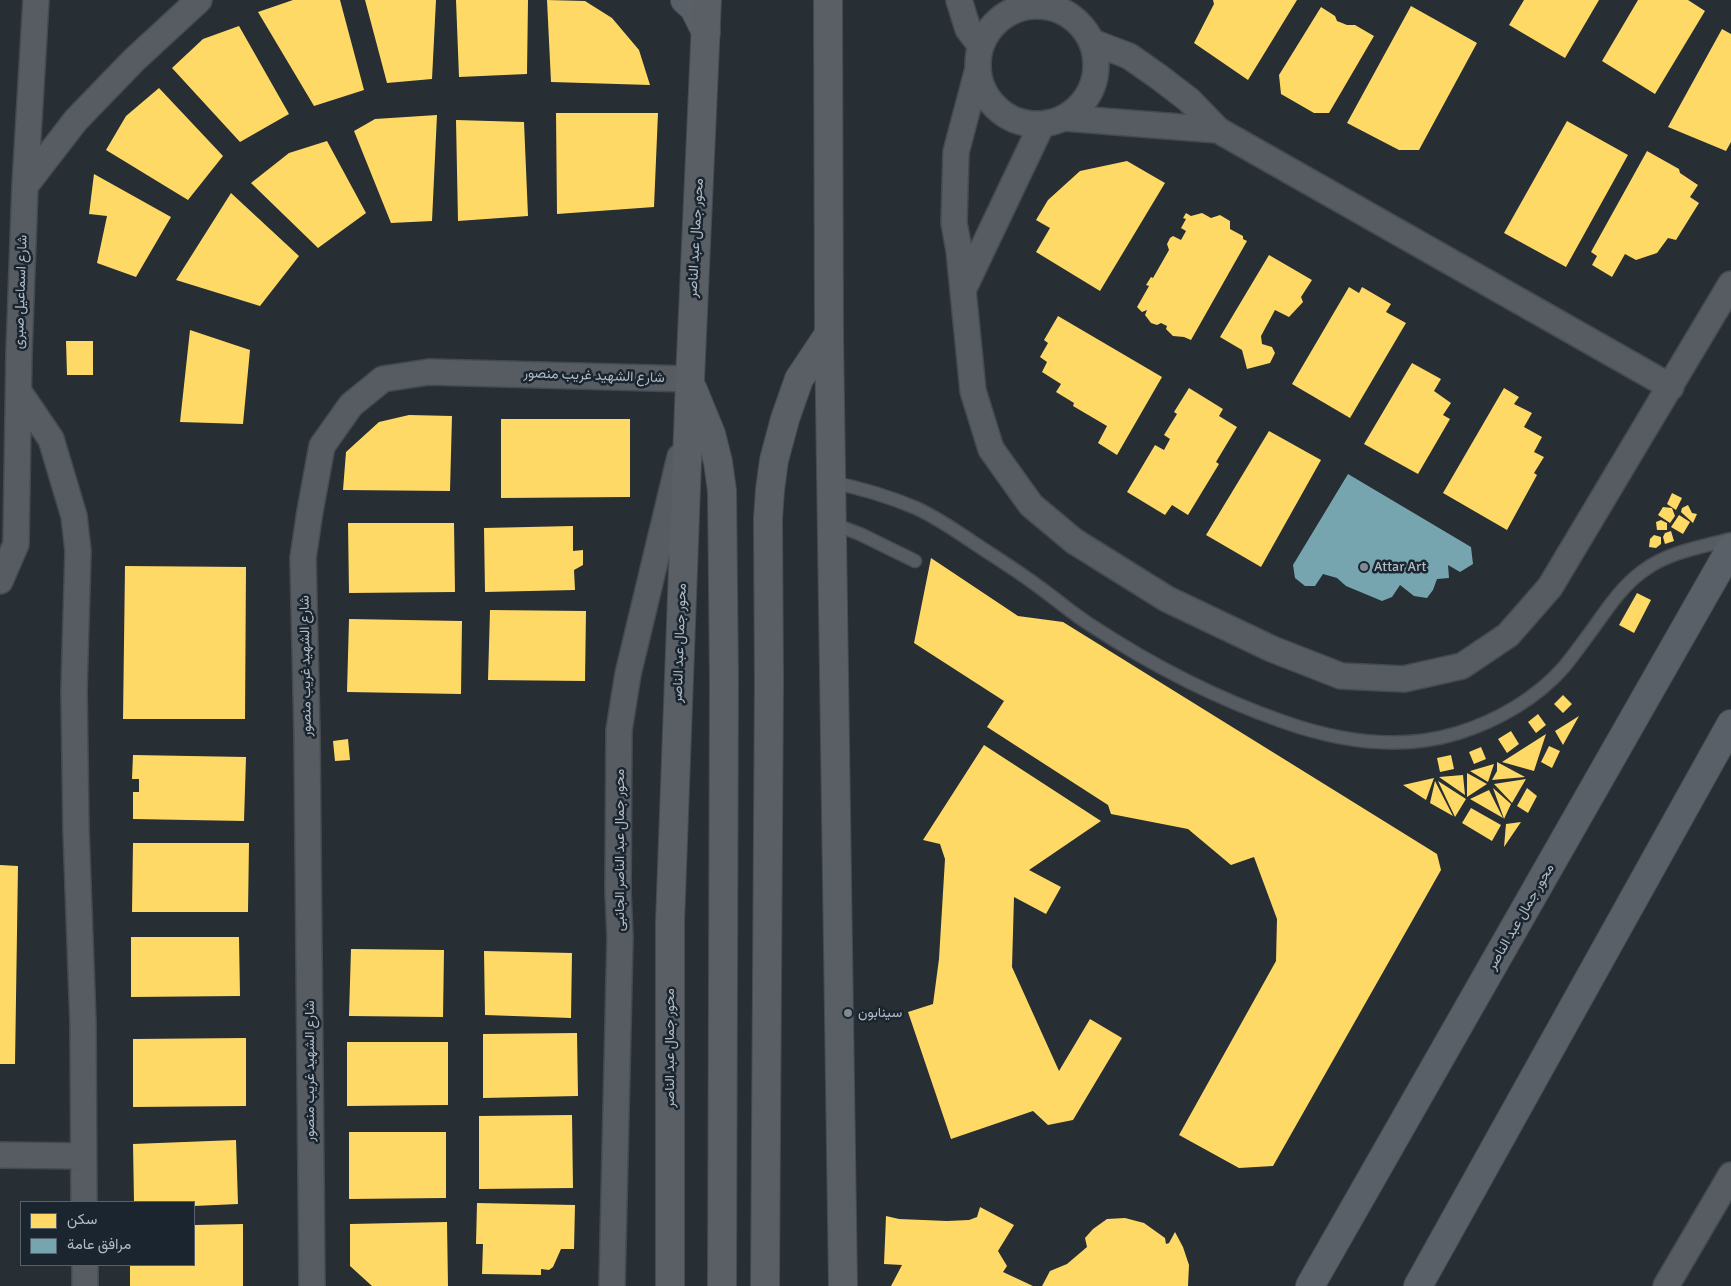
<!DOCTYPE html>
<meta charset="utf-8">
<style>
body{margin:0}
#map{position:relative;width:1731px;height:1286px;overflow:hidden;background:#272e34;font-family:Signika,Vazirmatn,sans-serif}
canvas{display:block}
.legend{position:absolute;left:20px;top:1201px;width:175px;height:65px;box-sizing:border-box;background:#1a252f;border:1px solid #56616b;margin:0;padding:6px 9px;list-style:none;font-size:15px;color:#b0bbc6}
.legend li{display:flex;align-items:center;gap:10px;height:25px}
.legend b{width:25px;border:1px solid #56616b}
</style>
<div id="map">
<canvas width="1731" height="1286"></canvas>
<ul class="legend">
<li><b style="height:14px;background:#ffd966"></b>سكن</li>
<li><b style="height:14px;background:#76a5af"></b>مرافق عامة</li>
</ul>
</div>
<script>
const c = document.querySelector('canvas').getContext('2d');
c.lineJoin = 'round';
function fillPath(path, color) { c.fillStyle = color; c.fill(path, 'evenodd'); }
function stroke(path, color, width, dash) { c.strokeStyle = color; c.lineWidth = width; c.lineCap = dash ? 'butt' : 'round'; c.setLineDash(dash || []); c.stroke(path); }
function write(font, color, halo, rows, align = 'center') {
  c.font = font + ' Signika,Vazirmatn,sans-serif'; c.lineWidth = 5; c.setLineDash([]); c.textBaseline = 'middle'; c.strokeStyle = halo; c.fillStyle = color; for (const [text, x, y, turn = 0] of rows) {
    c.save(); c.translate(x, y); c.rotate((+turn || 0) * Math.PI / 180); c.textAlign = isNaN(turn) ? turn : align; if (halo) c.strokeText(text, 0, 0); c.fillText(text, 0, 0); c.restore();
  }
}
fillPath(new Path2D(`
 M293,0h47l24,90 -50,16 -56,-94z
 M365,0h71l-4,79 -45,4z
 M456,0h72l-1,74 -68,3z
 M547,0l38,1 27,17 27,32 11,35 -99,-3z
 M1213,0h84l-49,80 -54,-37 20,-39z
 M1524,0h75l-34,58 -56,-33z
 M1638,0h50l17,11 -50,83 -53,-33z
 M1411,6l66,37 -58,107h-20l-52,-27z
 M1321,7l14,9 2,5 10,4h8l19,11 -45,77h-15l-33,-19 -2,-19z
 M239,26l50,88 -49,28 -68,-74 31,-29z
 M1722,29l9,5v108l-5,9 -58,-24z
 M159,88l64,68 -35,44 -82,-50 20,-34z
 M556,113h102l-4,94 -97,7z
 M437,115l-5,106 -41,2 -37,-92 21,-12z
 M456,120l68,2 4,94 -70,5z
 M1567,121l61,34 -62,112 -62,-34z
 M327,141l39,72 -48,35 -67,-65 38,-30z
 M1647,151l32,18 1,4 18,12 -8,12 9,6 -23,37 -8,-2 -11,15 -21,7 -11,-6 -13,23 -20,-12 5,-9 -6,-4z
 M1127,161l38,22 -65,108 -64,-39 14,-24 -14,-8 12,-20 32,-29z
 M94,174l77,43 -35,60 -39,-14 10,-47 -18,-2z
 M231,193l68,63 -39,50 -84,-26z
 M1186,213l5,3 11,-3 9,5 9,-3 10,6v8l13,7v3l4,2 -56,99 -7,-3 -11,-1 -7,-7 1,-3 -6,-3 -4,2 -6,-2 -6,-8 2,-5 -5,2 -5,-5 12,-21 -3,-1 5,-8 2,1 16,-28 -2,-6 3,-6 3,-2 8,4 5,-9 -5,-3 5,-9 -3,-1z
 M1269,255l43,25 -11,17 2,5 -14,15 -14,-7 -14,26 1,8 10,3 3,6 -5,10 -23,6 -5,-19 -22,-13z
 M1349,287l10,6 3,-6 29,17 -5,8 20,11 -56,95 -58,-34z
 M1058,316l104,61 -45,78 -19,-12 9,-17 -34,-20 1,-3 -18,-11 5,-8 -19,-12 5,-10 -7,-5 8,-14 -4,-3z
 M190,330l60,20 -7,74 -63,-2z
 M66,341h27v34h-26z
 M1412,363l29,16 -7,12 17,12 -8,12 7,4 -32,55 -54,-30z
 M1189,388l34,21 -4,7 18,11 -21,35 3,2 -31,51 -16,-10 -7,10 -38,-23 28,-47 9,5 6,-11 -6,-4 13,-21 -3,-2z
 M1504,388l15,9 -5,7 18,9 -8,14 18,10 -8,15 10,5 -10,16 3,2 -30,55 -64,-37z
 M409,415l43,1 -2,75 -107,-1 3,-38 33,-30z
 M501,419h129v78l-129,1z
 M1269,431l52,29 -60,107 -55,-32z
 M1672,493l10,5 -6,12 -9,-6z
 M1688,505l4,8 5,1 -4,9 -12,-11 1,-4z
 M1663,507l9,1 3,8 -5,7 -12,-8z
 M1679,515l11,7 -7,12 -12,-7z
 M1661,520l6,3v7h-10l-1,-8z
 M348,523h106l1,69 -106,1z
 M573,526v25l10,-1v15l-9,5 1,20 -90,2 -1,-64z
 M1671,531l3,10 -9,3 -2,-7 2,-4z
 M1654,535l7,2v7l-5,4 -7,-1 1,-8z
 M931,558l87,58 45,6 374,232 4,16 -168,296 -34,2 -60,-33 97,-174 1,-42 -23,-62 -23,8 -43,-36 -77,-15 -3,-9 -121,-78 17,-26 -90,-58z
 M125,566l121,1 -1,152h-122z
 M1637,593l14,7 -17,33 -15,-8z
 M490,610l96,1 -1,70 -97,-1z
 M349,619l113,2 -1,73 -114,-2z
 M1563,695l9,9 -9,9 -9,-9z
 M1538,714l8,11 -10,8 -8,-11z
 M1579,716l-16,29 -8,-14z
 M1511,731l8,13 -12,9 -9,-14z
 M1546,734l-12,37 -32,-9z
 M348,739l2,21 -15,1 -2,-20z
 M984,745l117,76 -72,49 32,17 -15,27 -32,-17 -2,70 47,104 31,-52 32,19 -49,82 -25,5 -15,-14 -82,28 -43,-127 25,-8 6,-45 6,-100 -5,-15 -17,-4z
 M1549,746l11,5 -8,17 -11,-6z
 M1481,747l5,12 -12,5 -5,-12z
 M133,755l113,2 -2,64 -111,-2v-27h6v-13h-7z
 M1451,755l3,14 -14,3 -3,-14z
 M1497,762l28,15 -33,3 5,-9z
 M1494,764l-6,18 -18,-11z
 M1467,773l20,11 -20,13z
 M1463,775l2,20 -26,-18z
 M1434,778l-8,22 -23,-15z
 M1526,779l-14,24 -18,-19z
 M1435,781l18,35 -23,-13z
 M1438,781l28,18 -11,18z
 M1493,788l18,16 -7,15z
 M1527,788l10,8 -9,17 -11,-7z
 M1489,790l14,28 -33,-19z
 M1471,808l30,17 -9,16 -30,-18z
 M1521,822l-17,25 2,-23z
 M133,843h116l-1,69h-116z
 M0,865l18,1 -3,198h-15z
 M131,937h108l1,59 -109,1z
 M351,949l93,1 -1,67 -94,-1z
 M484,951l88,2 -1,65 -86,-3z
 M577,1033l1,63 -95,2v-64z
 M246,1038v68l-113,1v-68z
 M347,1042h101v63l-101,1z
 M572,1115l1,73 -94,1v-73z
 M349,1132h97v66l-97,1z
 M236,1140l2,64 -44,2v-4h-60l-1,-58z
 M477,1203l98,2 -1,44h-13l-8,18 -4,3 -8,-1v6l-59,-1 1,-30h-7z
 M980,1207l34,18 -16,26 9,15 -4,6 30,14h-142l11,-21 -18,-1 2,-48 13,3 48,2 22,-1 8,-3z
 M1125,1218l19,5 21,15 1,6 3,-1 6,-11 8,15 6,18 -1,21h-146l8,-15 17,-7 20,-17 -2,-9 8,-9 14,-10z
 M447,1222l1,64h-76l-22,-20v-42z
 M243,1224v62h-113v-21h64v-40z`), '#ffd966');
fillPath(new Path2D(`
 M1348,474l123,73 2,17 -13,8 -12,-7 1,13 -12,1 -4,11 -6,8 -13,-2 -14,-11 -8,12 -10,4 -36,-15 -9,-8 -14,-4 -8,12h-10l-10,-8 -2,-13z`), '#76a5af');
const service = new Path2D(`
 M831,482c29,6 57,14 85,26 20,9 39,22 58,35 21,14 44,28 65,44 17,12 33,26 50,37 62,41 126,74 195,98 57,20 116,29 174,11 39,-12 79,-35 106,-66 10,-12 19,-25 28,-37 15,-21 30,-44 51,-59 25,-19 58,-24 88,-32
 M831,523l29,11 55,27`);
const minor = new Path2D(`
 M959,0l9,29 13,17
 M978 65a59 59 0 1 1 118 0a59 59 0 1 1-118 0Z
 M1092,42l37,14 30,21 30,23 29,30 453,257
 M978,69l-22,83 -2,71 5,27 14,141 18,58 40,56 43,36 93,58 105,50 69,27 63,3 58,-13 46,-31 42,-48 181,-303
 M1064,118l154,12
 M25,186l51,-66 58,-60 65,-60
 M963,290l79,-166
 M19,392l32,47 23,77 4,35 -4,139 2,140 7,193 1,179
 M0,581l16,-37 3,-191 6,-167 11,-186
 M0,1155l83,1
 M85,1265v21
 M312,1286l-5,-552 -4,-176 7,-47 12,-65 29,-41 32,-26 46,-7 261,7
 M612,1286l8,-349 -2,-46 1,-161 9,-56 52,-217
 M1666,1286l65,-111`);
const secondary = new Path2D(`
 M685,0l9,8 12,24
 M1310,1286l421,-738
 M1418,1286l313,-562`);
const primary = new Path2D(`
 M828,0l1,334 14,952
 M693,390l18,44 7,28 4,29 2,190 -2,605
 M670,1286v-364l20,-543 17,-379
 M765,1286l4,-605 -1,-162 2,-29 4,-30 11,-41 14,-40 30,-45`);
stroke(service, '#454a4f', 15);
stroke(minor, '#454a4f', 28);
stroke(secondary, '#454a4f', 30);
stroke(primary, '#444b51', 30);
stroke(service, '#575c62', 12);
stroke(minor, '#575c62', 25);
stroke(secondary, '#5a6068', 28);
stroke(primary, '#595f64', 28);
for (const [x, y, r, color] of [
 [1364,567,5,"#808a93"],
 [848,1013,5,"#808a93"]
]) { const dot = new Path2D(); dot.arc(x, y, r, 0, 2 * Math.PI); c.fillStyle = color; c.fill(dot); stroke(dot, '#1a252f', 2); }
write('14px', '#b0bbc6', '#1a252f', [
 ["محور جمال عبد الناصر",696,238,-87],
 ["شارع اسماعيل صبرى",21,292,-88],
 ["شارع الشهيد غريب منصور",594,376,2],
 ["محور جمال عبد الناصر",680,643,-88],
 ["شارع الشهيد غريب منصور",306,666,-91],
 ["محور جمال عبد الناصر الجانبى",620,850,-90],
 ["محور جمال عبد الناصر",1521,917,-60],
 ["محور جمال عبد الناصر",670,1048,-90],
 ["شارع الشهيد غريب منصور",310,1071,-90]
]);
write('14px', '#b0bbc6', '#1a252f', [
 ["Attar Art",1374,567],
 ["سينابون",858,1013]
], 'left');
</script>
